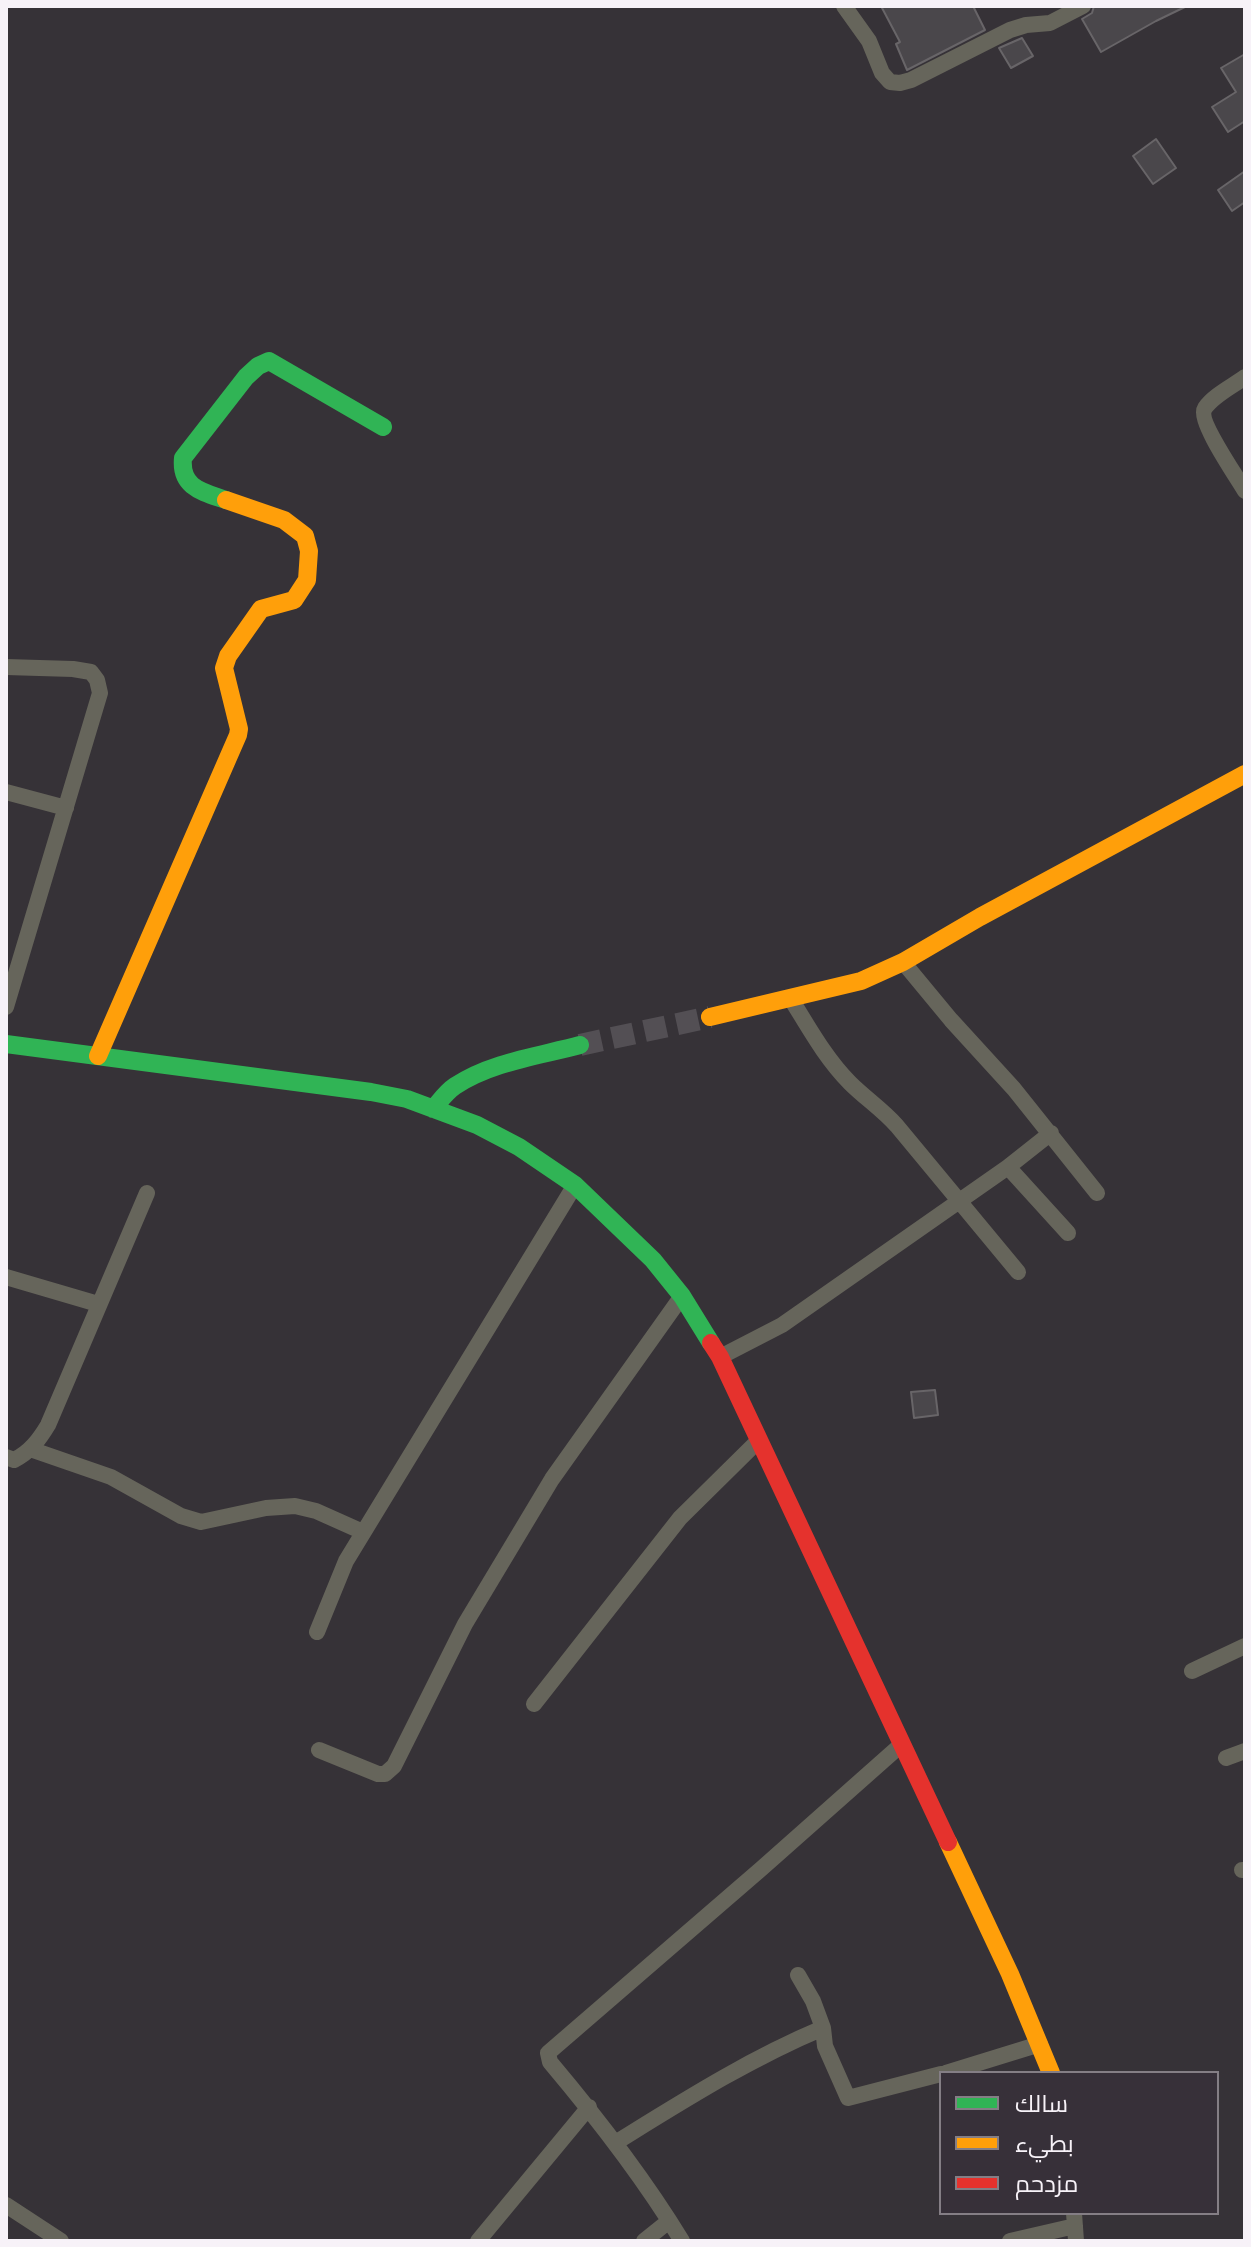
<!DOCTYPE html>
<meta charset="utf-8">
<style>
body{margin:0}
#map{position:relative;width:1251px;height:2247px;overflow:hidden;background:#363237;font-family:Manrope,Cairo,sans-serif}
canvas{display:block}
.frame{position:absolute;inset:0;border:8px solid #f7f2f8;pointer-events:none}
.legend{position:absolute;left:939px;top:2071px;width:280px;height:144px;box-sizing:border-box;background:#373039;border:2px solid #847e85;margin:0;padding:10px 14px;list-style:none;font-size:24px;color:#f7f2f8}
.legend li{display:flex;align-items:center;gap:16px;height:40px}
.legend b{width:40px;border:2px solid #847e85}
</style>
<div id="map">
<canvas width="1251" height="2247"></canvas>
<div class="frame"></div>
<ul class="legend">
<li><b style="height:10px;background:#30b455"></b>سالك</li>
<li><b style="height:10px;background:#ff9f0a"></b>بطيء</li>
<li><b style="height:10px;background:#e5322d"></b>مزدحم</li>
</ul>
</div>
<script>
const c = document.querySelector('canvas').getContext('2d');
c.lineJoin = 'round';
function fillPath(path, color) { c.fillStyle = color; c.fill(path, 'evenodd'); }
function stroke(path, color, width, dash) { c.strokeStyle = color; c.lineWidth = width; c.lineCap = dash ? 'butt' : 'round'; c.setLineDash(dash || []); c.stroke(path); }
const building = new Path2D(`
 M881,6h92l12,24 -78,40 -11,-26 4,-2z
 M1094,6h93l-31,15 -55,31 -19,-33 10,-6z
 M1022,38l11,18 -22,12 -12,-20z
 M1245,54v67l-17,11 -16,-25 24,-15 -15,-24z
 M1156,139l20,29 -23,16 -20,-28z
 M1245,171v31l-13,9 -14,-21z
 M935,1390l3,25 -24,3 -3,-26z`);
fillPath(building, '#4a474b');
stroke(building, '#686568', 2);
stroke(new Path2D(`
 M580,1045l130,-28`), '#534f54', 22, [22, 11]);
stroke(new Path2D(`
 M844,6l25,35 13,32 8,9 10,1 11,-3 99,-50 16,-5 24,-2 33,-17
 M1245,377c-12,9 -31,18 -40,31 -8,12 32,69 40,83
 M6,667l67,2 18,3 6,8 3,13 -94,314
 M6,792l60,16
 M903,962l48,58 63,69 83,104
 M791,999c18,29 35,60 59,84 15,15 33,27 47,43l121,146
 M1008,1167l60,66
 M6,1277l92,27
 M720,1357l62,-32 226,-158 43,-34
 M30,1449l81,28 70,39 20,6 65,-14 29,-2 21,5 47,21
 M6,1457l8,3c16,-8 25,-20 34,-35l99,-232
 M317,1632l29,-71 229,-376
 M1192,1671l53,-25
 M534,1704l146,-186 78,-77
 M319,1750l59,24h7l9,-8 71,-142 87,-145 130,-183
 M1226,1758l19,-7
 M1242,1870h3
 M798,1975l15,26 10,27 2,18 23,52 93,-24
 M946,2073l94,-29
 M615,2143c68,-42 134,-84 208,-115
 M6,2205l55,36
 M1074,2213l2,28
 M478,2241l111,-134
 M644,2241l25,-20
 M682,2241c-39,-64 -84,-122 -132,-179l-2,-9 213,-184 141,-125
 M1010,2241l65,-15`), '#66655b', 16);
stroke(new Path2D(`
 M226,500c-23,-8 -46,-12 -43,-42l63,-81 12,-11 11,-5 114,66
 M6,1044l365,48 36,7 70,26 42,22 56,38 78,75 29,36 29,47
 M433,1109c7,-8 13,-17 22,-23 36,-24 84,-30 125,-41`), '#30b455', 18);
stroke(new Path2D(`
 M710,1017l151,-36 42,-19 77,-45 265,-143
 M98,1056l140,-321 1,-6 -15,-61 4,-12 33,-47 33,-9 13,-20 2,-29 -4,-15 -21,-16 -58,-20
 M948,1842l62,132 41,99`), '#ff9f0a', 18);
stroke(new Path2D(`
 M711,1343l9,14 228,485`), '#e5322d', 18);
</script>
